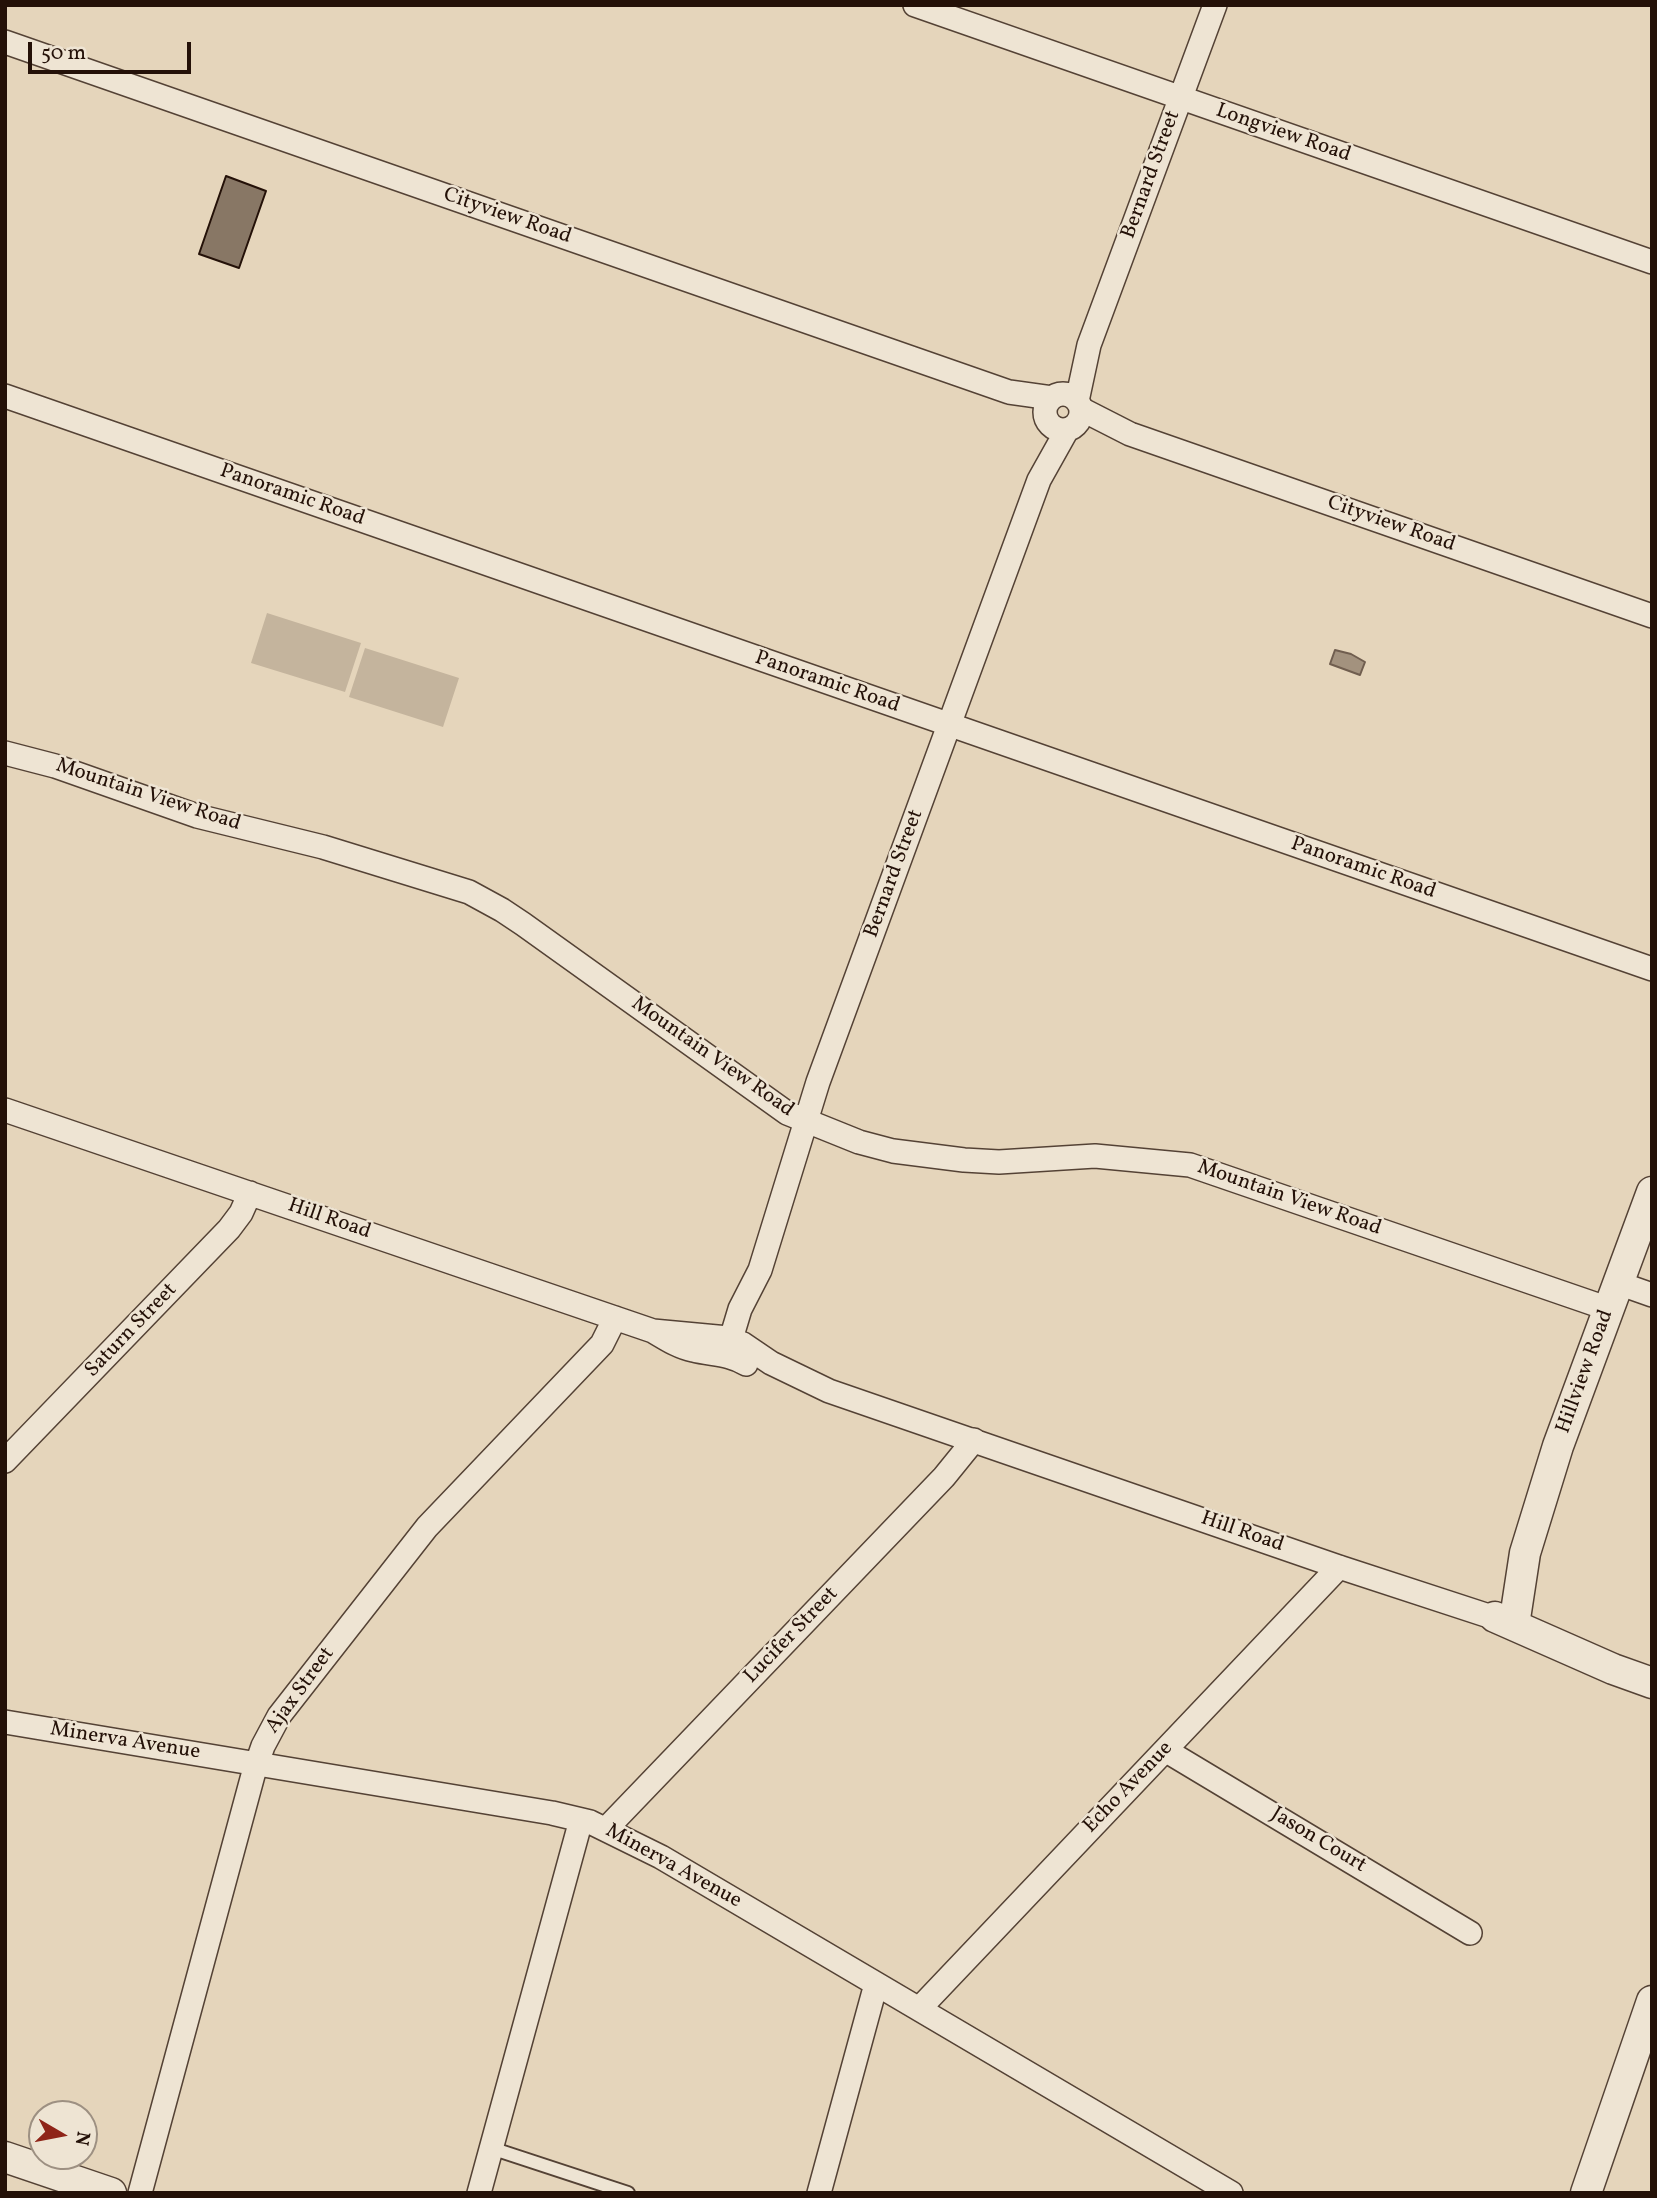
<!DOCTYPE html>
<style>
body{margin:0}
#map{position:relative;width:1657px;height:2198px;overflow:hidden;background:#e5d5bb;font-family:Vollkorn,serif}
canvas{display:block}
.frame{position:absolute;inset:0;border:7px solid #241108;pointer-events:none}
.north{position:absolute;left:28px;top:2100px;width:70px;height:70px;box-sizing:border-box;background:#eee4d3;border:2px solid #9d9082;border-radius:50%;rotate:100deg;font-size:19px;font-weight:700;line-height:28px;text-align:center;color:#241108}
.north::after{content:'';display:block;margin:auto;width:24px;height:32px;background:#8f2418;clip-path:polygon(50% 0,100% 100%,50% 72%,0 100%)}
.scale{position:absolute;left:28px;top:42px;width:163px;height:32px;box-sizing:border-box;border:4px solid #241108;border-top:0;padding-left:9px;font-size:21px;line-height:24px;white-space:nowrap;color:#241108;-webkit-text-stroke:5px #eee4d3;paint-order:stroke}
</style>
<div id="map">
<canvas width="1657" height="2198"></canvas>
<div class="frame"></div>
<div class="north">N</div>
<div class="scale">50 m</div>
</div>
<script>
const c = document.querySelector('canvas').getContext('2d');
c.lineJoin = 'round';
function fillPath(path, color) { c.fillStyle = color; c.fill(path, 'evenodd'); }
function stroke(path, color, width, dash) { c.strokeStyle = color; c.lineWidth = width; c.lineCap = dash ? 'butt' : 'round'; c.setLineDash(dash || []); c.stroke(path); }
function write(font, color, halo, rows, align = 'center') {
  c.font = font + ' Vollkorn,serif'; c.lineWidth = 5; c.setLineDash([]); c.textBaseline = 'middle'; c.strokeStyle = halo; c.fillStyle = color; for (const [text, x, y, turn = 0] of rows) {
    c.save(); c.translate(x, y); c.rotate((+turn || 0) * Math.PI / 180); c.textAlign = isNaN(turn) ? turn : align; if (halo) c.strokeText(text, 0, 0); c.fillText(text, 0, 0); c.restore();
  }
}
fillPath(new Path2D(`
 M267,613l94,30 -16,49 -94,-29z
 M365,648l94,30 -16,49 -94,-30z`), '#c4b49d');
const water = new Path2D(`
 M1335,650l16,4 14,8 -5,13 -30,-11z`);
fillPath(water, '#a3927e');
stroke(water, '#705e4f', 2);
const building = new Path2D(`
 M226,176l40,15 -27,77 -40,-14z`);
fillPath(building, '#887765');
stroke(building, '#241108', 2);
const service = new Path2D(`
 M491,2148l137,45`);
const minor = new Path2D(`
 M915,5l737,257
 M5,42l1004,350 43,6
 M1045 412a18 18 0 1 1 36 0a18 18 0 1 1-36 0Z
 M5,396l1647,573
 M1077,401l12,-56 126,-340
 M1081,409l49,25 522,182
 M5,753l50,13 142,50 126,31 146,45 33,18 21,14 264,189 72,29 34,9 71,9 35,2 96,-6 95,9 419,144
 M5,1110l648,221c12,7 25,16 40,19 19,5 35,3 53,14
 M1618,1283l34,12
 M653,1331l75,7 15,6 28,19 58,28 510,176 156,51
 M733,1356l-2,-17 9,-30 20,-39 58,-188 221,-602 28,-50
 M5,1461l224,-232 12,-16 9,-20
 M5,1722l547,91 38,9 71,35 570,336
 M1165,1750l305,183
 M606,1829l338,-352 30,-37
 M919,2009l420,-442
 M140,2193l113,-418 10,-29 16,-30 148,-189 175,-183 13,-26
 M479,2193l102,-373
 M819,2193l57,-209`);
const tertiary = new Path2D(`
 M1495,1617l118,52 39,14
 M1514,1625l11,-72 33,-107 94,-254
 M5,2157l106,36
 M1586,2193l66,-192`);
stroke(service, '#544235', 16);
stroke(minor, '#544235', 26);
stroke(tertiary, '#544235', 33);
stroke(service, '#eee4d3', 12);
stroke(minor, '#eee4d3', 23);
stroke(tertiary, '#eee4d3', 30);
write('21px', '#241108', '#eee4d3', [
 ["Longview Road",1283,134,19],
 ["Bernard Street",1152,175,-70],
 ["Cityview Road",507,217,19],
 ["Panoramic Road",292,496,19],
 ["Cityview Road",1391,525,19],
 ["Panoramic Road",827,683,19],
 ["Mountain View Road",148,796,18],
 ["Panoramic Road",1363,869,19],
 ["Bernard Street",895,874,-70],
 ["Mountain View Road",712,1058,35],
 ["Mountain View Road",1289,1199,19],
 ["Hill Road",329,1220,19],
 ["Saturn Street",132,1331,-46],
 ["Hillview Road",1586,1372,-70],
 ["Hill Road",1242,1533,19],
 ["Lucifer Street",792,1636,-46],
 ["Ajax Street",301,1691,-54],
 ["Minerva Avenue",125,1742,9],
 ["Echo Avenue",1129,1788,-46],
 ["Jason Court",1318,1841,31],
 ["Minerva Avenue",673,1867,29]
]);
</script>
